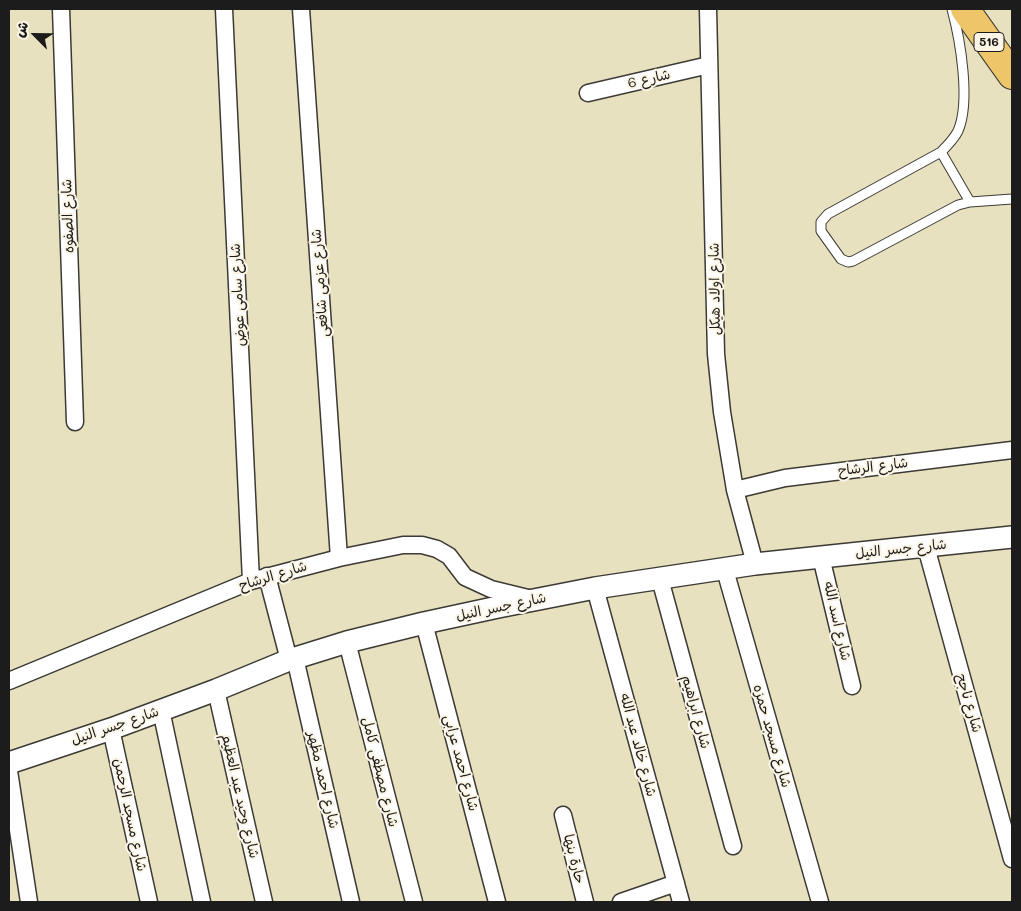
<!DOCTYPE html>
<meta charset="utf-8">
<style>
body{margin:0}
#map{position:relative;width:1021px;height:911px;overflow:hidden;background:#e8e1bf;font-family:Mali,"Playpen Sans Arabic",sans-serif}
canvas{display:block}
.frame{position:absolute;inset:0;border:10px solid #1c1c1c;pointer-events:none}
.north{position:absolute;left:10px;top:10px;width:50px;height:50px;-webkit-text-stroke:4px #fcf5e5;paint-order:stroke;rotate:293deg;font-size:14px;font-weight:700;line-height:20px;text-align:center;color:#1c1c1c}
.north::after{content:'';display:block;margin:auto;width:18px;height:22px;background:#1c1c1c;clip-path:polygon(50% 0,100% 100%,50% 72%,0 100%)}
</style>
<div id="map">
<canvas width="1021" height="911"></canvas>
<div class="frame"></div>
<div class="north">ش</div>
</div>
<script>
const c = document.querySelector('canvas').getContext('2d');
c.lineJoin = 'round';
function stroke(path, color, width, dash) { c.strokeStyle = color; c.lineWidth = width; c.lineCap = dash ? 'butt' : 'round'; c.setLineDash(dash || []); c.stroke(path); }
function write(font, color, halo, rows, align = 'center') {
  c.font = font + ' Mali,"Playpen Sans Arabic",sans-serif'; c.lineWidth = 4; c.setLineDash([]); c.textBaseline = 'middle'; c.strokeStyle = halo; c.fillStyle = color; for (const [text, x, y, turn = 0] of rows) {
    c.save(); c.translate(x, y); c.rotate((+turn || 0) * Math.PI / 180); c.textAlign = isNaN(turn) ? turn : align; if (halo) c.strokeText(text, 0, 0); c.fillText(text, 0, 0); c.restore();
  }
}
const service = new Path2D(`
 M952,9c8,30 19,92 6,122 -4,8 -10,14 -17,21l-113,62 -7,8v9l20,28 7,3 5,-1 105,-56 12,-3 42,-3
 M941,152l29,50`);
const minor = new Path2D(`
 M61,9l14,413
 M224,9l27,572
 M301,9l38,549
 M708,9l8,345 6,58 13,78 20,74
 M588,93l121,-28
 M735,490l50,-12 227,-28
 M926,547l86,312
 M821,557l31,129
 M725,570l95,332
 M267,576l22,84
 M660,579l73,267
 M595,588l86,314
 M424,623l73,279
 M347,642l67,260
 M295,658l56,244
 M9,681l242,-100 88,-23 64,-13h19l15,4 12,7 16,21 26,12 41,10
 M216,690l48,212
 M161,710l41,192
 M111,729l38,173
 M9,771l20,131
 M563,815l22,87
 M621,902l55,-19`);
const tertiary = new Path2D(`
 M9,763l102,-34 105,-39 73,-30 58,-18 77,-19 74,-16 97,-19 160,-24 257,-27`);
const motorway = new Path2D(`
 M965,9l47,66`);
stroke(service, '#3b3a34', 11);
stroke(minor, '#3b3a34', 19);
stroke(tertiary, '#3b3a34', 24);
stroke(motorway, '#3b3a34', 30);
stroke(service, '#fff', 9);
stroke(minor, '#fff', 16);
stroke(tertiary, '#fff', 21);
stroke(motorway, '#eec569', 28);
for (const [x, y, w] of [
 [989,42,30]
]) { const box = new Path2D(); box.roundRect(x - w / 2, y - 9.5, w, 19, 4); c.fillStyle = '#fcf5e5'; c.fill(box); stroke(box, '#1c1c1c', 1); }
write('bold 12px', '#1c1c1c', null, [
 ["516",989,42]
]);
write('14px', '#1c1c1c', '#fcf5e5', [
 ["شارع 6",649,79,-13],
 ["شارع الصفوه",68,216,-92],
 ["شارع عزمى شافعى",320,283,-94],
 ["شارع اولاد هيكل",715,289,-91],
 ["شارع سامى عوض",238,295,-93],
 ["شارع الرشاح",873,467,-7],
 ["شارع جسر النيل",901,549,-6],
 ["شارع الرشاح",273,576,-17],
 ["شارع جسر النيل",501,607,-12],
 ["شارع اسد الله",837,621,77],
 ["شارع ناجح",969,703,74],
 ["شارع ابراهيم",696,712,75],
 ["شارع جسر النيل",115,726,-19],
 ["شارع مسجد حمزه",772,736,74],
 ["شارع خالد عبد الله",638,745,75],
 ["شارع احمد عرابى",461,763,75],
 ["شارع مصطفى كامل",380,772,76],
 ["شارع احمد مظهر",323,780,77],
 ["شارع وحيد عبد العظيم",240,796,77],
 ["شارع مسجد الرحمن",130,815,78],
 ["حارة بنها",574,859,76]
]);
</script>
